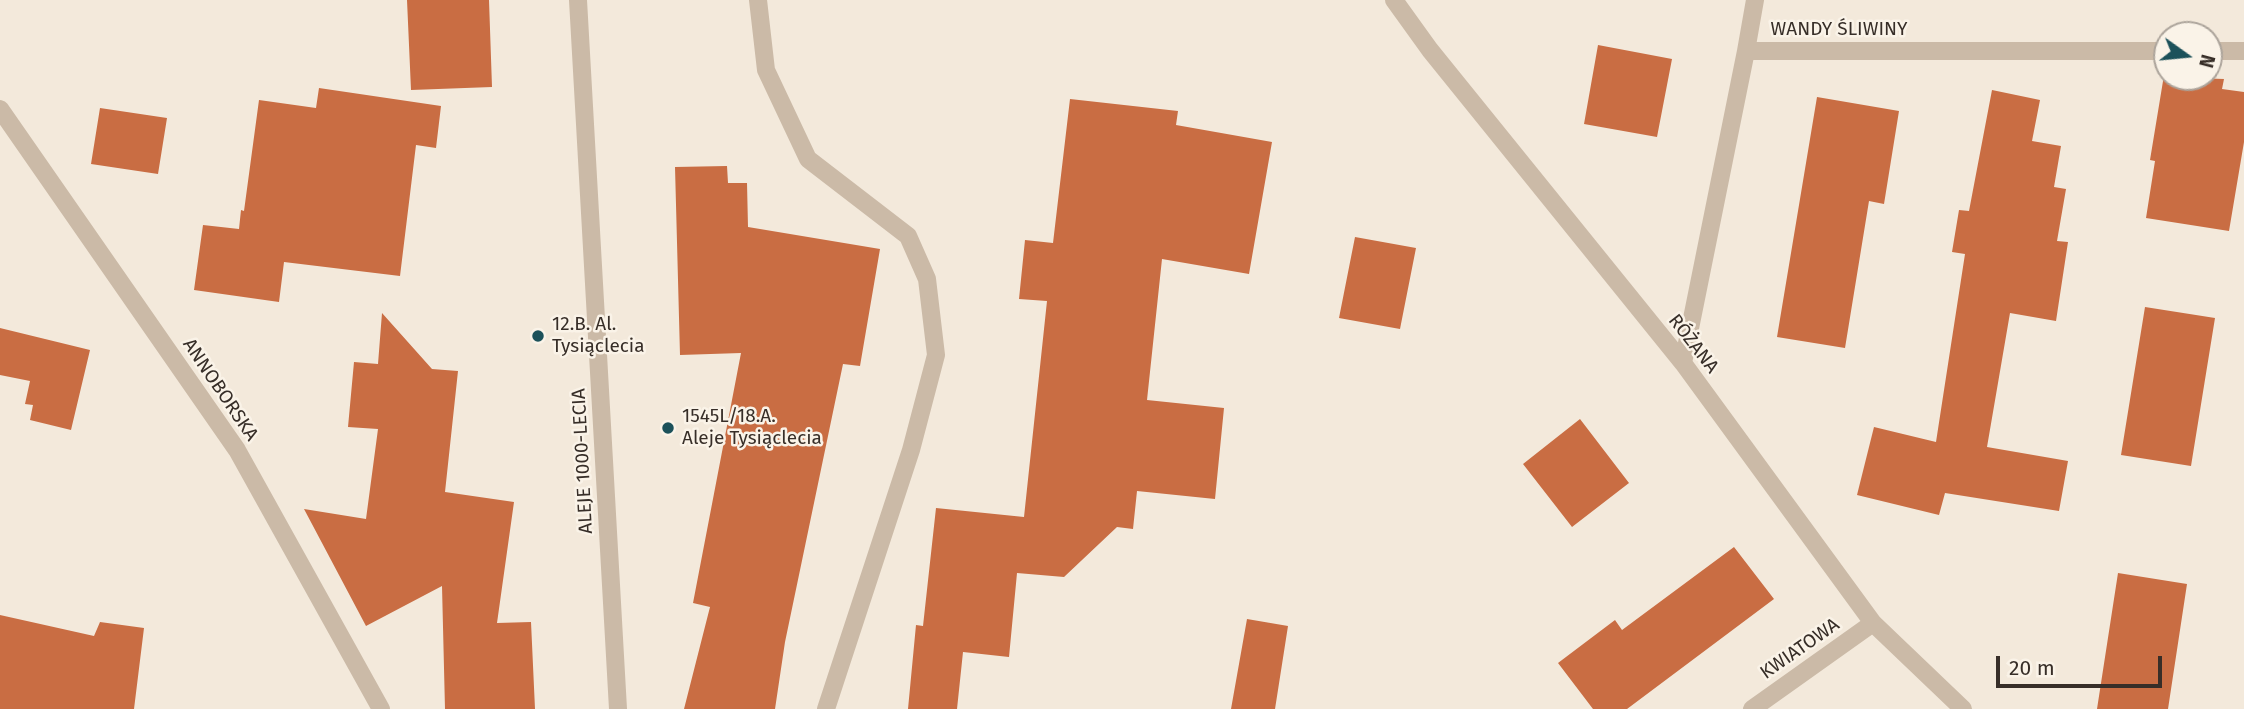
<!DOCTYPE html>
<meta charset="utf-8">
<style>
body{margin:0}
#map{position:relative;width:2244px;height:709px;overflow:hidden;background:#f3e9db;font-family:"Fira Sans",sans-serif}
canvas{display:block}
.north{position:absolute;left:2153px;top:21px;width:70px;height:70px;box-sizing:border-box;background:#faf3e8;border:2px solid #aca49b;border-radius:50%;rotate:105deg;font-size:19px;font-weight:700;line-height:28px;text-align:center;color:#372e28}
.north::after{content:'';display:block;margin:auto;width:24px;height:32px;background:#1c515a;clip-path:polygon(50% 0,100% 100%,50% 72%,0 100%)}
.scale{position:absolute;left:1996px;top:656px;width:166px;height:32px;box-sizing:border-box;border:4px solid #372e28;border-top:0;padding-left:9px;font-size:21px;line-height:24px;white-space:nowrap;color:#372e28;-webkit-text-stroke:5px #faf3e8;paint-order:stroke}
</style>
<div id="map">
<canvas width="2244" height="709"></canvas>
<div class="north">N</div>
<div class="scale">20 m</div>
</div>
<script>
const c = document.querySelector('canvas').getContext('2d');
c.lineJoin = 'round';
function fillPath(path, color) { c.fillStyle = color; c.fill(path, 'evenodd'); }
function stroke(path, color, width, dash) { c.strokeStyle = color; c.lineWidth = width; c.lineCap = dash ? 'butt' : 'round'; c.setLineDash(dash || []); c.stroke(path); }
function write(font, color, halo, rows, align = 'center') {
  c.font = font + ' "Fira Sans",sans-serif'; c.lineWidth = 5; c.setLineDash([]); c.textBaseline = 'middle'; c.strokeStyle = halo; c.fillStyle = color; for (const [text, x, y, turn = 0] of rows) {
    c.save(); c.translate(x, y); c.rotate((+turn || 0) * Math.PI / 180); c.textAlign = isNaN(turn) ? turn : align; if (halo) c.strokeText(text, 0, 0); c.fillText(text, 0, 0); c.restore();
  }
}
fillPath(new Path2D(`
 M407,0h82l3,87 -81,3z
 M1598,45l74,14 -15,78 -73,-13z
 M2165,69l2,8 57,2 -2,10 22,3v50l-15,89 -83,-13 9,-57 -5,-1z
 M319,88l122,18 -5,42 -20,-3 -16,131 -116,-14 -5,40 -85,-12 9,-65 36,4 2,-19 3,1 15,-111 57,8z
 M1992,90l48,10 -8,41 29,5 -7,41 12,2 -9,52 11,1 -12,79 -46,-8 -23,134 81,14 -9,50 -114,-18 -6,22 -82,-20 17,-68 62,15 29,-188 -13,-2 7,-42 10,1z
 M1817,97l82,14 -15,93 -15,-3 -24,147 -68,-11z
 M1070,99l108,12 -2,14 96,17 -23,132 -87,-15 -15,141 77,8 -9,91 -78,-8 -4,38 -16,-2 -53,50 -47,-4 -8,84 -46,-5 -6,57h-49l8,-84 7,1 13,-118 88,9 23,-216 -28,-2 6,-59 28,3z
 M100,108l67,10 -9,56 -67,-10z
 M727,166l1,17h19l1,44 132,22 -20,117 -17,-2 -58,278 -10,67h-91l26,-102 -17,-4 48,-250 -61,2 -5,-188z
 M1355,237l61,11 -16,81 -61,-11z
 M2145,307l70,11 -24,148 -70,-11z
 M382,313l50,56 26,2 -13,121 69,10 -17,121 34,-1 4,87h-90l-3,-123 -76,40 -62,-117 62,10 12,-90 -30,-2 6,-65 24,2z
 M0,328l90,22 -19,80 -41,-10 3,-15 -8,-1 5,-23 -30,-6z
 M1580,419l49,64 -57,44 -49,-63z
 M1734,547l40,52 -147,110h-34l-35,-46 57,-43 7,10z
 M2118,573l69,11 -19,125h-71z
 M0,615l94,21 6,-14 44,6 -10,81h-134z
 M1247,619l41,7 -13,83h-44z`), '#c96d43');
stroke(new Path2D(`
 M578,0l40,709
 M758,0l8,70 42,89 100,77 19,43 9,76 -25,95 -85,259
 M1394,0l36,50 253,313 190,260 90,86
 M1746,51l9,-51
 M2209,51h35
 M0,109l237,341 144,259
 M1683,363l63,-312h421
 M1752,709l121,-86`), '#cbbaa7', 18);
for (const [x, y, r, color] of [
 [538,336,7,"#1c515a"],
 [668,428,7,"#1c515a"]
]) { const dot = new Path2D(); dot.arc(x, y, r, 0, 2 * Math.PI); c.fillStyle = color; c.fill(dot); stroke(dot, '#faf3e8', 2.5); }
write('19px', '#372e28', '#faf3e8', [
 ["WANDY ŚLIWINY",1839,30],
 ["RÓŻANA",1693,344,52],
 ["ANNOBORSKA",220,390,56],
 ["ALEJE 1000-LECIA",583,461,-93],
 ["KWIATOWA",1800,649,-35]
]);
write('19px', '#372e28', '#faf3e8', [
 ["12.B. Al.",552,325],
 ["Tysiąclecia",552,347],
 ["1545L/18.A.",682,417],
 ["Aleje Tysiąclecia",682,439]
], 'left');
</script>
